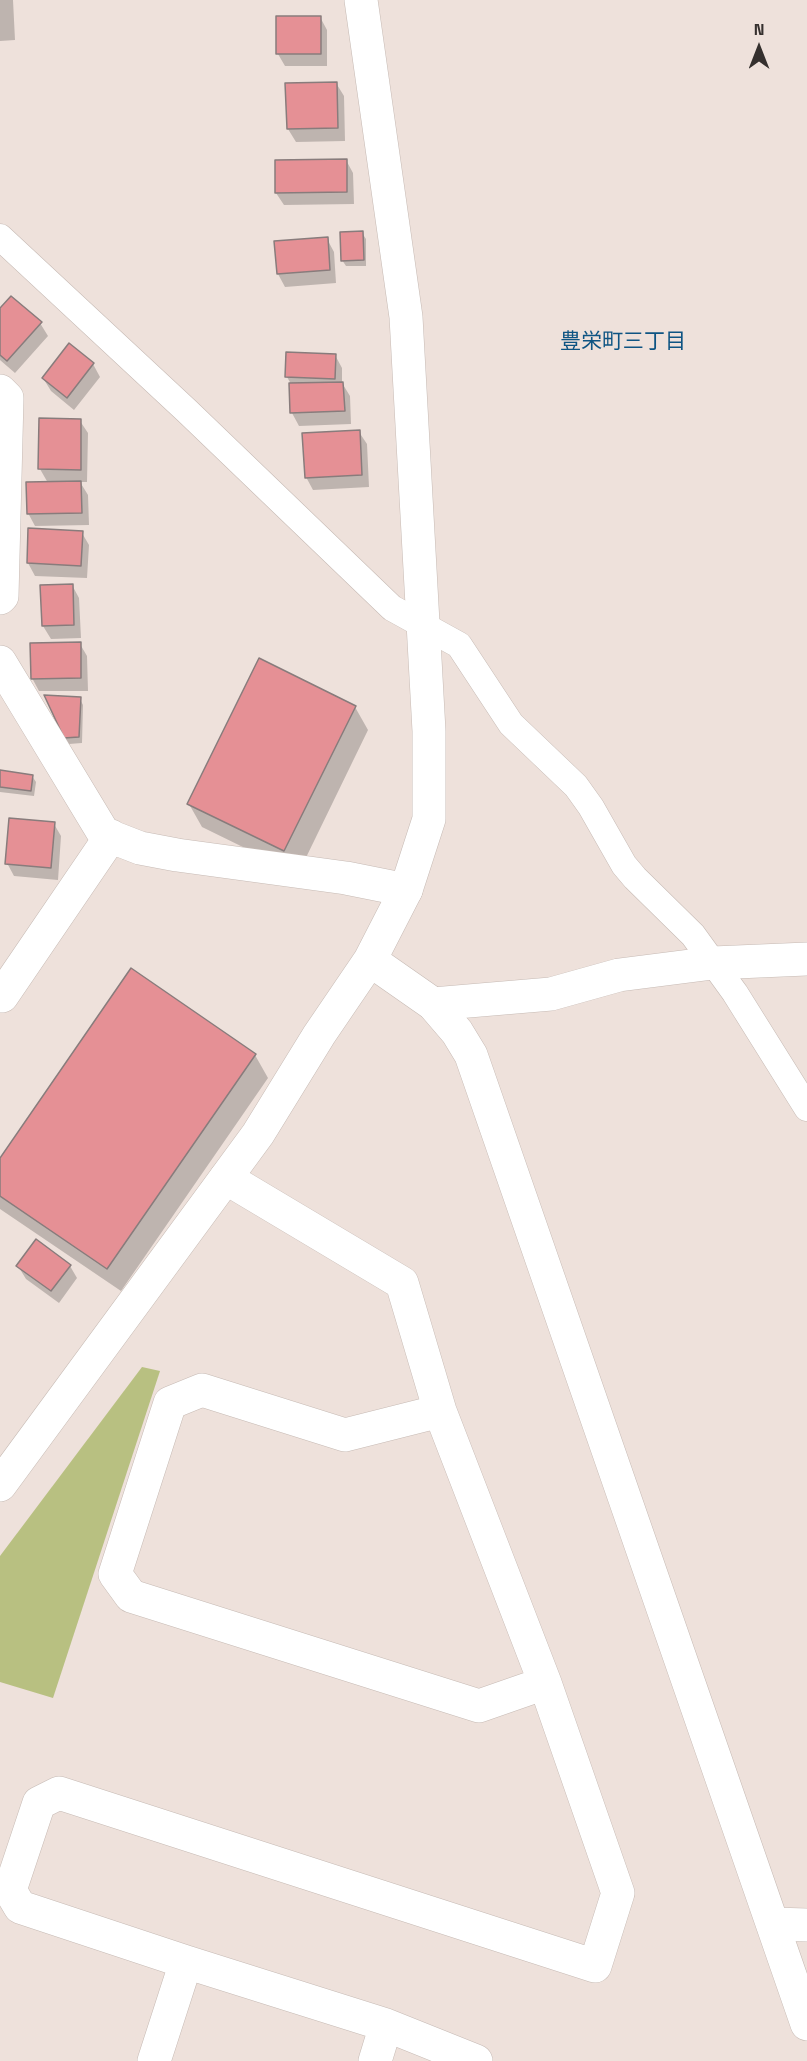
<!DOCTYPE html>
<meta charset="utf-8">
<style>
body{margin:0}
#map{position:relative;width:807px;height:2061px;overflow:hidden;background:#eee1db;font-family:"Space Grotesk",sans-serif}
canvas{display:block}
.north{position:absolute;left:729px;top:18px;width:60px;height:60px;-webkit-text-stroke:4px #eee1db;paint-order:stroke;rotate:0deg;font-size:16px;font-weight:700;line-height:24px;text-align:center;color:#35302e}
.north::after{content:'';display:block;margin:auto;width:21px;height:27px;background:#35302e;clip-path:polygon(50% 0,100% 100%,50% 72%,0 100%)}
</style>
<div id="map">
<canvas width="807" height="2061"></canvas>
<div class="north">N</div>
</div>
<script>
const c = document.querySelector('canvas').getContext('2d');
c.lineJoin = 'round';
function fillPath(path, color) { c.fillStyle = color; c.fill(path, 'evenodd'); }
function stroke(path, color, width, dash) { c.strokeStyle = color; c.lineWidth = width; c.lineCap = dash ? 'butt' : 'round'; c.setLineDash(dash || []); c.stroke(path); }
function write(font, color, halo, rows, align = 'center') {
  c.font = font + ' "Space Grotesk","Noto Sans JP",sans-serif'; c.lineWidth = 6; c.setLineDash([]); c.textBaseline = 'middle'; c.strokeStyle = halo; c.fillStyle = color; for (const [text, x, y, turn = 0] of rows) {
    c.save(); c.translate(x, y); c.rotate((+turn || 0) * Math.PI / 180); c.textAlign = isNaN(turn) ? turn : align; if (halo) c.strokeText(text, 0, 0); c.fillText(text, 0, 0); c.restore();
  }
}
fillPath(new Path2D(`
 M142,1367l18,4 -107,327 -53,-16v-126z`), '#b8c081');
fillPath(new Path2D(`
 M0,0h13l2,40 -15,1z
 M320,17l7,13v36h-42l-7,-12z
 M336,83l8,13 1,45 -49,1 -8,-13z
 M346,160l7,13 1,31 -70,1 -8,-12z
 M362,233l4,6v27h-20l-4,-6z
 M327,239l7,13 2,31 -51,4 -7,-13z
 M0,311l40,12 8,13 -33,37 -15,-13z
 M69,346l24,18 7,13 -26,33 -23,-19 -8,-13z
 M335,355l7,13v15l8,13 1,28 -52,2 -7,-13 -1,-29 -4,-7z
 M40,420l40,1 8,12 -1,49h-7l8,13 1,30 -54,1 -7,-13 20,-30 -8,-14z
 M359,432l8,12 2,43 -56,3 -7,-13z
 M82,533l7,12 -2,33 -52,-2 -7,-13z
 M72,585l7,13 2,40 -30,1 -8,-13z
 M80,644l7,12 1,35h-49l-7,-13z
 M80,699l3,6 -1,38 -13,1 -4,-6z
 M355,707l13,23 -70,144 -96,-47 -13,-23z
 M0,772l32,4 4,6 -2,14 -34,-4z
 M54,824l7,12 -3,44 -44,-4 -7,-13z
 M255,1055l13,23 -147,213 -121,-82v-49z
 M18,1266h52l7,12 -18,25 -33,-24z`), '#0003');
const building = new Path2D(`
 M276,16h45v38h-45z
 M337,82l1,46 -51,1 -2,-46z
 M347,159v33l-72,1v-33z
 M363,231l1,29 -23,1 -1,-29z
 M328,237l2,33 -53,4 -3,-33z
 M11,296l31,26 -35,39 -7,-6v-47z
 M69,343l25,20 -27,35 -25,-20z
 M286,352l50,2 -1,25 -50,-2z
 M343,382l2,29 -55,2 -1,-30z
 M39,418l42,1v51l-43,-1z
 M360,430l2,45 -57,3 -3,-45z
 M81,481l1,32 -55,1 -1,-32z
 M28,528l55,3 -2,35 -54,-3z
 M73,584l1,41 -32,1 -2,-41z
 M81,642v36l-50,1 -1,-36z
 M259,658l97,48 -72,145 -97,-47z
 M44,695l37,2 -2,40 -15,1z
 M0,770l33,5 -2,16 -31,-4z
 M9,818l46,4 -4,46 -46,-4z
 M131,968l125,86 -149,215 -107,-73v-38z
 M36,1239l35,26 -20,26 -35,-25z`);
fillPath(building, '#e59095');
stroke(building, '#887c7c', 1.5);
const pedestrian = new Path2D(`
 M0,237l187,174 205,197 67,37 52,79 65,62 15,21 33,58 11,13 58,57 42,58 72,115`);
const minor = new Path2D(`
 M0,391l7,7 -5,198 -2,2
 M0,662l104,172 36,14 37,7 169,23 60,12
 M2,996l109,-160
 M433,1004l118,-10 68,-19 94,-12 94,-4
 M226,1178l176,105 38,128 105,272 73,210 -23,73 -536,-173 -20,10 -29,87 10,17 166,55 200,63 90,36
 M440,1411l-95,24 -143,-45 -32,13 -55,171 16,22 348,110 66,-23
 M773,1924l34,1
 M154,2061l32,-99
 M375,2061l11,-36`);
const tertiary = new Path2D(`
 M370,960l63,44 24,28 14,23 336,969
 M0,1485l258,-351 61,-99 51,-75 36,-70 23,-71v-88l-23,-414 -45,-317`);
stroke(pedestrian, '#c6bab4', 27);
stroke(minor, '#c6bab4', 34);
stroke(tertiary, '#c6bab4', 34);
stroke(pedestrian, '#fff', 26);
stroke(minor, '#fff', 33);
stroke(tertiary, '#fff', 33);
write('21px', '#0e5483', '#eee1db', [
 ["豊栄町三丁目",623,342]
]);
</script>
